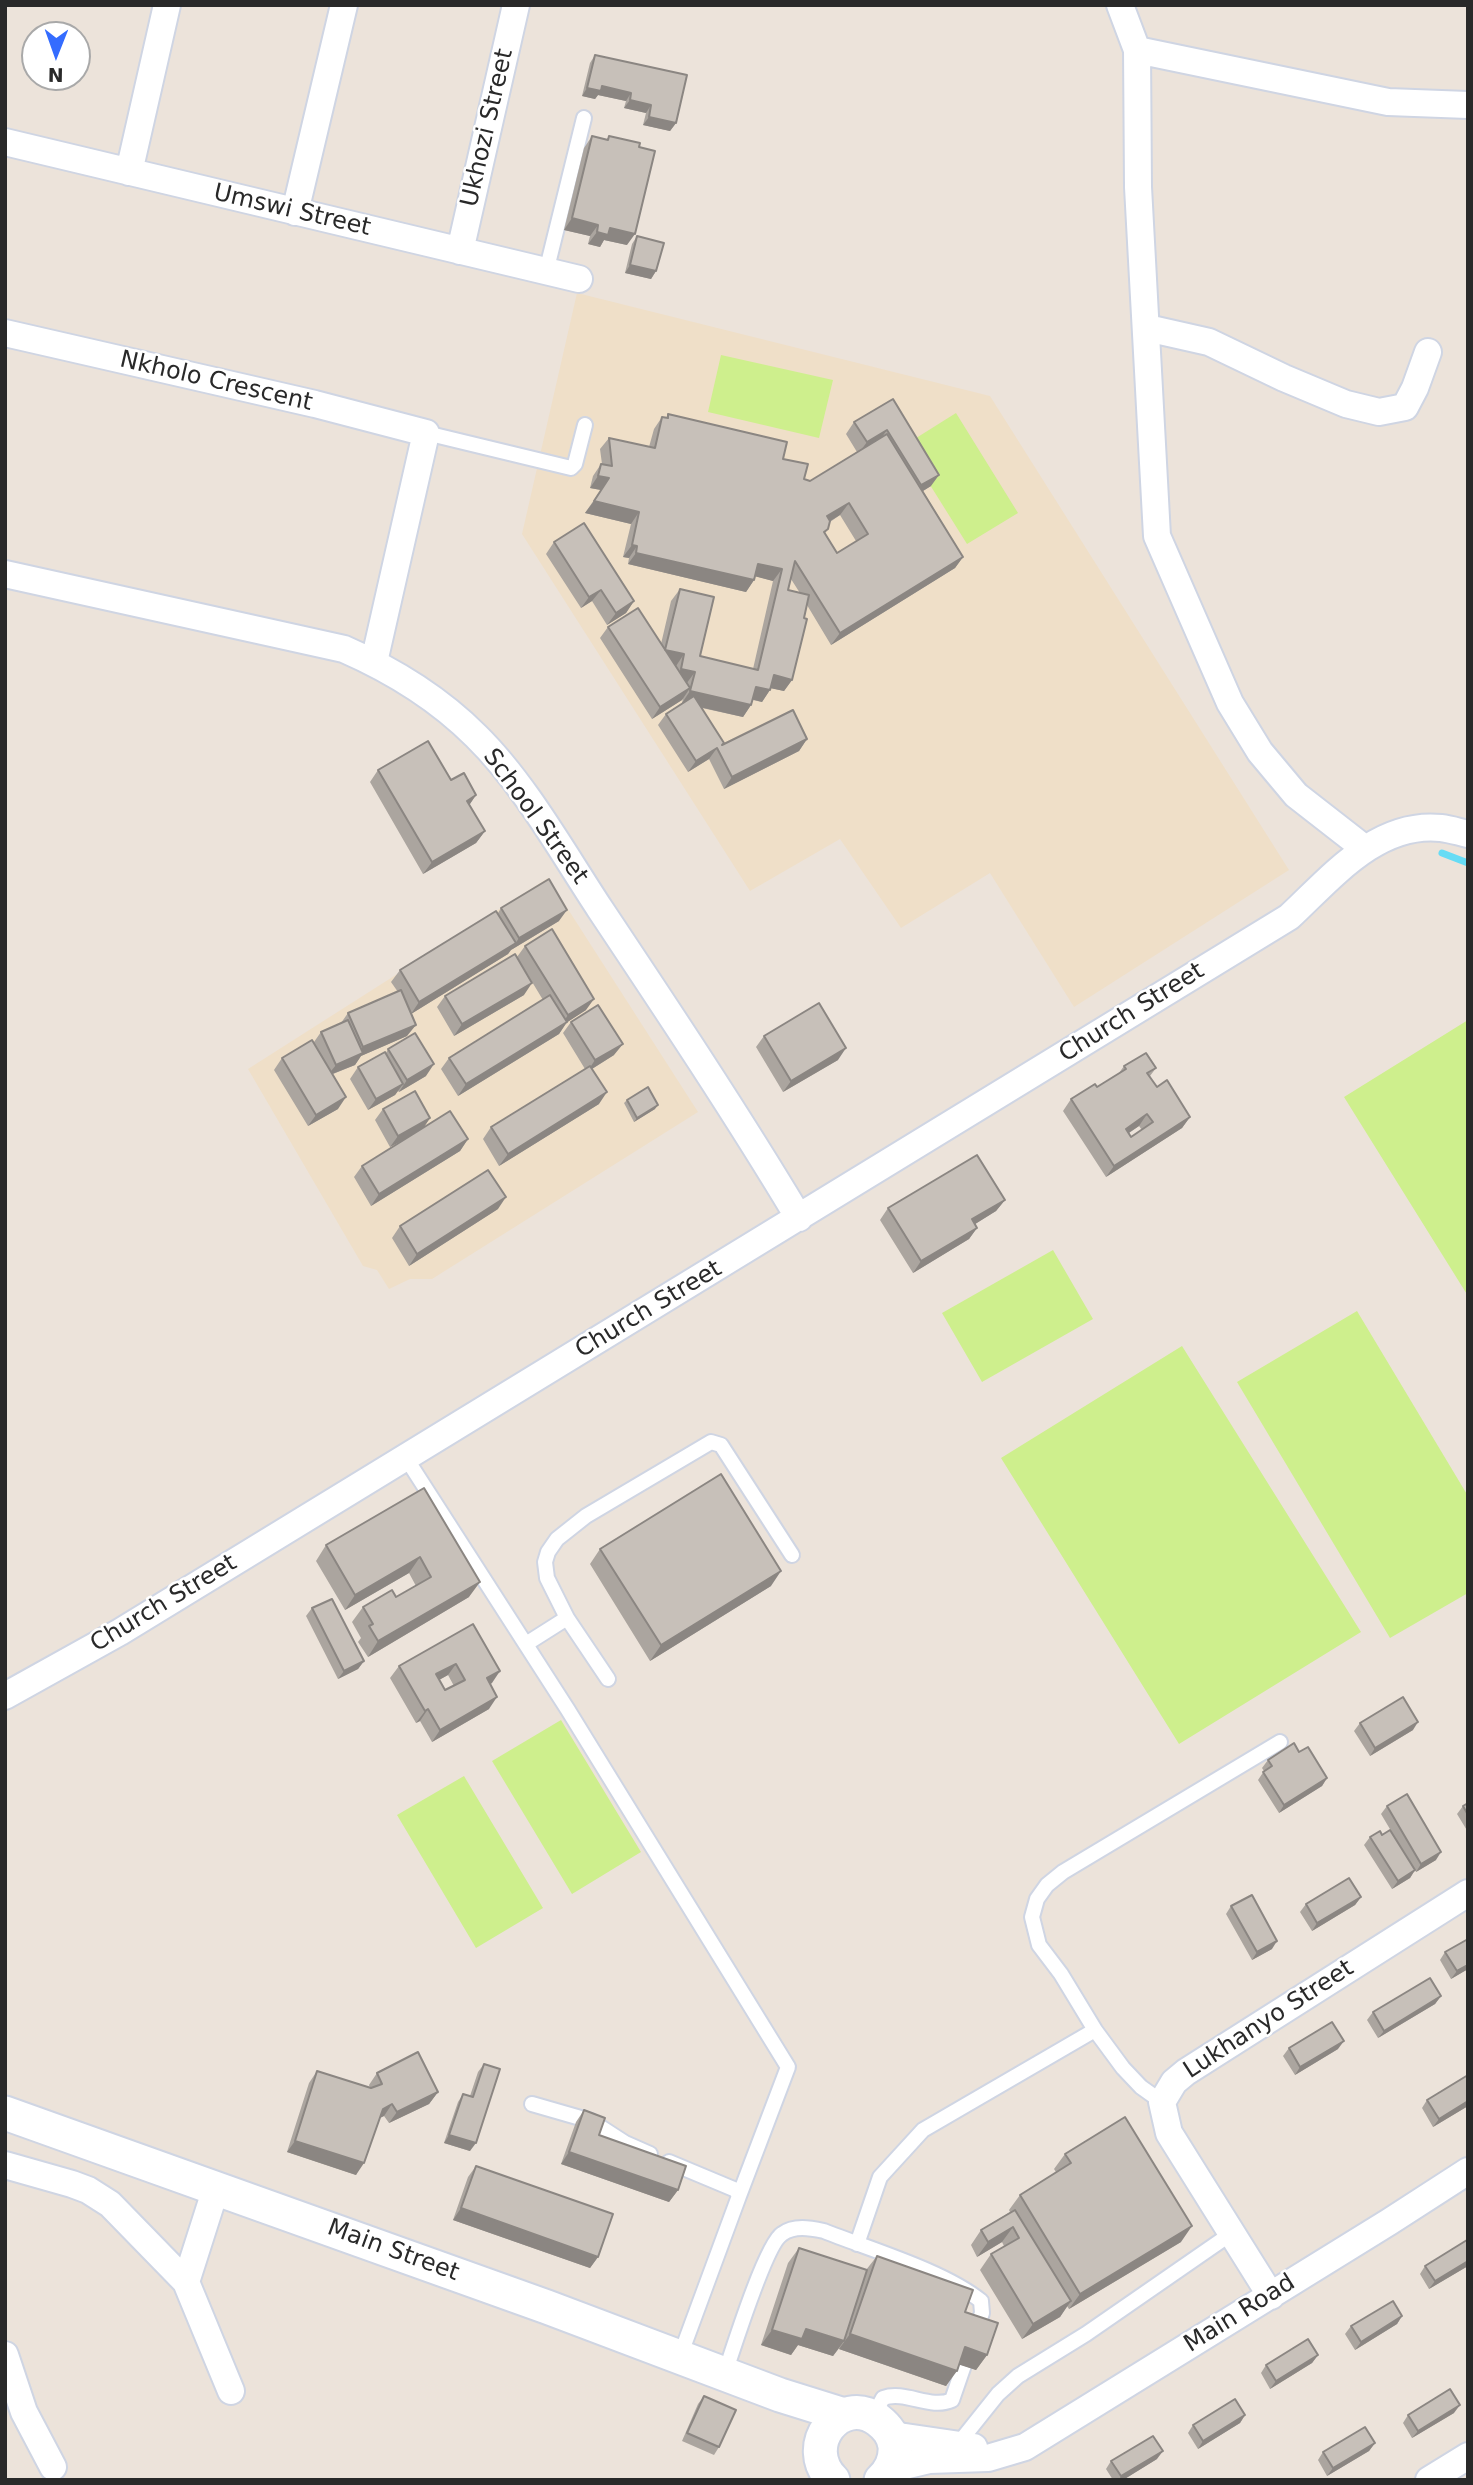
<!DOCTYPE html>
<style>
body{margin:0}
#map{position:relative;width:1473px;height:2485px;overflow:hidden;background:#ece3da;font-family:"DejaVu Sans",sans-serif}
canvas{display:block}
.frame{position:absolute;inset:0;border:7px solid #292929;pointer-events:none}
.north{position:absolute;left:21px;top:21px;width:70px;height:70px;box-sizing:border-box;background:#fff;border:2px solid #a9a9a9;border-radius:50%;rotate:181deg;font-size:19px;font-weight:700;line-height:28px;text-align:center;color:#292929}
.north::after{content:'';display:block;margin:auto;width:24px;height:32px;background:#346cff;clip-path:polygon(50% 0,100% 100%,50% 72%,0 100%)}
</style>
<div id="map">
<canvas width="1473" height="2485"></canvas>
<div class="frame"></div>
<div class="north">N</div>
</div>
<script>
const c = document.querySelector('canvas').getContext('2d');
c.lineJoin = 'round';
function fillPath(path, color) { c.fillStyle = color; c.fill(path, 'evenodd'); }
function stroke(path, color, width, dash) { c.strokeStyle = color; c.lineWidth = width; c.lineCap = dash ? 'butt' : 'round'; c.setLineDash(dash || []); c.stroke(path); }
function write(font, color, halo, rows, align = 'center') {
  c.font = font + ' "DejaVu Sans",sans-serif'; c.lineWidth = 5; c.setLineDash([]); c.textBaseline = 'middle'; c.strokeStyle = halo; c.fillStyle = color; for (const [text, x, y, turn = 0] of rows) {
    c.save(); c.translate(x, y); c.rotate((+turn || 0) * Math.PI / 180); c.textAlign = isNaN(turn) ? turn : align; if (halo) c.strokeText(text, 0, 0); c.fillText(text, 0, 0); c.restore();
  }
}
fillPath(new Path2D(`
 M577,293l413,103 299,474 -215,137 -84,-134 -89,55 -61,-89 -90,52 -228,-357z
 M548,878l150,234 -266,167h-22l-21,10 -12,-19 -14,-4 -115,-197z`), '#efdfc8');
fillPath(new Path2D(`
 M721,355l112,25 -14,58 -111,-26z
 M956,413l62,100 -51,31 -62,-99z
 M1468,1020v276l-124,-199z
 M1053,1250l40,69 -111,63 -40,-69z
 M1357,1311l111,185v97l-78,45 -153,-256z
 M1182,1346l179,286 -182,112 -178,-286z
 M561,1720l80,132 -69,42 -80,-133z
 M464,1776l79,132 -67,40 -79,-133z`), '#ceef8d');
stroke(new Path2D(`
 M1442,853l26,10`), '#66dcf5', 7);
const service = new Path2D(`
 M546,272l38,-154
 M426,433l145,35 4,-4 10,-39
 M406,1458l162,252 220,357 -49,129
 M526,1644l41,-26
 M608,1679l-41,-61 -20,-40 -2,-16 3,-10 9,-13 29,-23 125,-74 10,3 71,110
 M1162,2102l-21,-15 -18,-19 -28,-38 -34,-56 -22,-29 -7,-28 5,-18 10,-14 16,-13 217,-130
 M532,2104l59,17 34,22 25,11
 M669,2162l67,28 3,6 -59,160
 M857,2244l23,-67 43,-47 172,-100
 M725,2373c8,-24 41,-129 57,-139 12,-9 28,-6 42,-3 45,18 120,40 157,70l1,12 -30,87c-22,10 -46,-10 -69,-2l-10,19
 M958,2444l40,-50 20,-18 68,-42 146,-101`);
const minor = new Path2D(`
 M1120,5l17,45
 M5,142l574,137
 M129,172l38,-167
 M295,212l49,-207
 M460,251l56,-246
 M1147,328l62,14 75,36 62,26 33,8 26,-5 10,-19 13,-36
 M5,333l310,71 111,29 -52,229
 M5,574l339,75c48,21 95,50 132,87 48,47 87,117 124,173 68,102 136,204 199,309
 M1364,848l-68,-53 -36,-43 -30,-49 -73,-167 -19,-349 -1,-137 251,52 80,3
 M5,1696l115,-64 1169,-715c42,-39 88,-96 152,-89 9,1 18,4 27,6
 M5,2165l67,19 16,6 22,14 76,78 45,109
 M186,2282l30,-94
 M1271,2296l-102,-163 -7,-31 12,-20 12,-10 282,-179
 M5,2355l19,57 29,55
 M892,2435l82,12
 M891,2469l38,-9 59,-2 37,-11 364,-225 79,-51
 M1429,2480l39,-24`);
const tertiary = new Path2D(`
 M5,2113l542,194 233,88 64,20
 M833,2480c-34,-34 7,-87 45,-60 9,7 15,14 17,26 1,13 -4,25 -14,34`);
stroke(service, '#cfd5e3', 18);
stroke(minor, '#cfd5e3', 30);
stroke(tertiary, '#cfd5e3', 37);
stroke(service, '#fff', 14);
stroke(minor, '#fff', 26);
stroke(tertiary, '#fff', 33);
fillPath(new Path2D(`
 M595,55l81,68 -6,8 -27,-6 3,-12 -22,-5 2,-7 -28,-6 -3,4 -13,-3 8,-33z
 M592,136l15,4 2,-4 18,109 -23,-5 -4,7 -12,-3 2,-8 -26,-6 20,-82z
 M637,236l19,35 -5,8 -26,-6 7,-29z
 M893,399l38,87 -8,5 40,66 -8,11 -124,77 -24,-40 -15,75 -8,11 -13,-3 -9,14 -9,-2 -2,5 -8,12 -41,-9 22,35 83,-4 -8,12 -75,38 -15,-30 -21,13 -30,-47 8,-11 16,-11 1,-5 -1,2 -30,19 -52,-81 8,-11 53,17 10,-43 9,-12 20,67 53,13 20,-88 -18,-5 -1,4 -8,12 -118,-28 1,-6 -6,-1 8,-33 -46,-11 16,-23 -11,-2 3,-12 8,-12h1l-2,-15 9,-11 40,9 5,-18 8,-12 4,1 2,-4 115,45 21,20 6,2 47,-29 -11,-18 8,-12zM840,515l16,26 -19,12 -12,-20 3,-4 2,-7zM791,579l7,11 2,3 -12,-3z
 M554,542l80,59 -8,12 -19,12 -15,-24 -11,7 -35,-54z
 M378,770l73,10 25,15 -7,10 16,26 -9,12 -53,31 -53,-92z
 M501,908l58,13 -48,29 -3,4 -97,60 -4,22 -46,20 -6,9 -22,9 5,35 -30,17 -34,-56 8,-12 32,-16 7,-10 20,-9 7,-10 50,-21 -7,-10 9,-12 98,-57z
 M525,946l61,64 -19,12 -8,12 -101,62 -17,-27 8,-11 94,-58 -26,-43z
 M524,995l-70,41 -17,-29 8,-11z
 M571,1022l43,33 -22,14 7,35 -100,62 -16,-27 8,-12 94,-58 -22,-36z
 M764,1036l74,24 -55,32 -27,-45z
 M388,1049l38,27 -27,16 -1,-1 -3,4 -27,15 -18,-31 8,-12 28,-14z
 M1124,1066l32,2 -6,8 7,11 33,30 -8,11 -76,49 -43,-66 8,-12 26,-12 22,-14zM1139,1126l3,4 -11,7 -2,-4z
 M627,1100l28,9 -21,13 -10,-19z
 M383,1109l47,9 -7,10 45,11 -8,12 -89,55 -17,-29 8,-11 41,-26 -13,7 -15,-27z
 M1005,1200l-9,11 -21,13 2,4 -8,11 -56,34 -33,-53 8,-12z
 M498,1209l-89,57 -17,-28 8,-12z
 M424,1488l45,109 -101,60 -10,-15 3,-4 -9,-16 11,-15 33,-10 20,-11 -7,-13 -64,37 -29,-49 10,-16z
 M600,1549l171,37 -121,75 -60,-97z
 M312,1608l52,53 -6,8 -20,10 -32,-63z
 M473,1624l19,59 -2,1 -1,25 -57,33 -12,-21 -4,2 -26,-45 9,-12zM448,1675l6,11 -9,4 -6,-10z
 M1360,1723l53,7 -43,26 -16,-25z
 M1299,1752l28,26 -5,8 -43,27 -21,-33 6,-9 -2,-3 6,-8z
 M1468,1803v29l-11,-18 6,-8z
 M1387,1806l49,54 -20,12 -1,-2 -5,8 -18,11 -28,-44 6,-8 12,-2 21,16 -22,-37z
 M1361,1897l-6,8 -43,26 -12,-19 6,-8z
 M1231,1906l41,43 -20,11 -26,-46z
 M1468,1939v30l-17,10 -11,-19 5,-8z
 M1441,1996l-6,8 -57,34 -11,-18 6,-8z
 M1289,2048l49,1 -43,26 -12,-19z
 M484,2064l-14,87 -26,-8 14,-41 5,-8 7,2 8,-24z
 M317,2071l53,17 -1,-3 8,-12 61,19 -9,12 -40,19 -5,-7 -5,2 -23,57 -69,-23 22,-69z
 M1468,2075v31l-35,21 -11,-19 5,-8z
 M584,2110l15,25 79,55 -9,12 -108,-38 15,-42z
 M1065,2154l116,88 -112,67 -2,-3 -7,11 -38,22 -42,-69 11,-16 13,-8 -2,-4 -25,15 -6,-12 10,-15 29,-18 -1,-2 11,-15 36,-23 -2,-3z
 M476,2166l122,91 -8,11 -137,-48 15,-43z
 M1468,2241v25l-39,23 -9,-15 5,-8z
 M799,2248l67,22 11,-14 88,56 22,43 -11,15 -17,-6 -13,22 -107,-37 1,-2 -7,9 -35,-11 -7,10 -30,-10 27,-82z
 M1402,2316l-5,8 -42,26 -10,-16 6,-8z
 M1318,2355l-6,8 -42,26 -9,-16 5,-8z
 M704,2396l15,51 -5,8 -32,-14 16,-37z
 M1454,2413l-42,25 -9,-15 5,-8z
 M1245,2415l-5,8 -42,26 -10,-16 5,-8z
 M1375,2443l-6,8 -42,25 -9,-16 5,-8z
 M1157,2459l-34,21h-10l-7,-11 5,-8z`), '#aba59f');
fillPath(new Path2D(`
 M602,86l29,7 -5,8 -28,-6 -3,4 -13,-3 5,-8z
 M630,100l21,5 -5,8 -22,-5z
 M649,117l27,6 -6,8 -27,-6z
 M572,218l26,7 -8,11 -26,-6z
 M610,228l25,6 -8,11 -23,-5 -4,7 -12,-3 9,-12z
 M630,265l26,6 -5,8 -26,-6z
 M887,430l-8,11 -21,13 9,-12z
 M939,475l-8,11 -18,11 8,-12z
 M598,476l11,2 -8,12 -11,-2z
 M594,501l45,11 -8,12 -46,-11z
 M849,503l-9,12 -21,13 8,-12z
 M632,545l5,1 -8,12 -6,-1z
 M636,553l118,27 -8,12 -118,-28z
 M963,557l-8,11 -124,77 9,-12z
 M758,564l24,5 -9,12 -23,-6z
 M601,590l-9,11 -11,7 8,-11z
 M634,601l-8,12 -19,12 9,-12z
 M665,650l19,4 -8,12z
 M681,669l14,3 -9,12 -14,-3z
 M774,675l18,5 -8,11 -19,-4z
 M756,687l14,3 -8,12 -15,-4z
 M690,688l-8,12 -30,19 8,-12z
 M690,691l61,14 -8,12 -61,-14z
 M807,739l-8,12 -75,38 8,-12z
 M717,748l-8,11 -21,13 8,-11z
 M476,795l-8,12 -1,-6z
 M485,831l-9,12 -53,31 9,-12z
 M567,910l-8,11 -48,29 8,-12z
 M516,943l-8,11 -97,60 8,-12z
 M532,983l-8,12 -70,41 8,-12z
 M594,999l-8,11 -26,17 8,-12z
 M567,1022l-8,12 -101,62 8,-12z
 M416,1025l-9,11 -46,20 -6,9 -28,11 9,-11 20,-9 7,-9z
 M623,1044l-9,11 -27,17 8,-12z
 M846,1048l-8,12 -55,32 8,-11z
 M434,1064l-8,12 -27,16 8,-12z
 M403,1084l-8,11 -27,15 8,-11z
 M607,1092l-8,12 -100,62 9,-12z
 M346,1097l-8,12 -30,17 8,-11z
 M658,1105l-3,4 -21,13 3,-4z
 M1147,1114l-8,12 -21,14 8,-11z
 M1190,1117l-8,11 -76,49 8,-11z
 M430,1118l-8,12 -32,17 8,-11z
 M468,1139l-8,12 -89,55 8,-12z
 M506,1197l-8,12 -89,57 8,-12z
 M1005,1200l-9,11 -32,20 8,-12z
 M977,1228l-8,11 -56,34 8,-12z
 M420,1557l-11,16 -64,37 10,-15z
 M781,1571l-10,15 -121,75 11,-16z
 M480,1582l-11,15 -101,60 10,-16z
 M364,1661l-6,8 -20,10 6,-8z
 M456,1664l-8,11 -20,11 8,-12z
 M500,1671l-8,12 -13,7 8,-12z
 M497,1697l-8,12 -57,33 8,-12z
 M428,1709l-8,12 -4,2 9,-12z
 M1418,1722l-5,8 -43,26 5,-8z
 M1327,1778l-5,8 -43,27 5,-8z
 M1441,1852l-5,8 -20,12 5,-8z
 M1415,1870l-5,8 -18,11 6,-8z
 M1361,1897l-6,8 -43,26 5,-8z
 M1277,1941l-5,8 -20,11 5,-8z
 M1468,1965v4l-17,10 6,-8z
 M1441,1996l-6,8 -57,34 6,-7z
 M1344,2041l-6,8 -43,26 5,-8z
 M438,2092l-9,12 -40,19 8,-11z
 M1468,2101v5l-35,21 6,-8z
 M392,2104l-8,12 -10,5 9,-12z
 M449,2135l27,8 -6,8 -26,-8z
 M295,2141l69,22 -8,12 -69,-23z
 M569,2152l109,38 -9,12 -108,-38z
 M461,2208l137,49 -8,11 -137,-48z
 M1192,2226l-11,16 -112,67 11,-15z
 M1013,2227l-11,15 -25,15 11,-15z
 M1468,2261v5l-39,23 6,-8z
 M1071,2301l-11,16 -38,22 11,-15z
 M1402,2316l-5,8 -42,26 6,-8z
 M806,2329l38,12 -11,15 -35,-11 -7,10 -30,-10 11,-15z
 M850,2334l107,37 -11,15 -107,-37z
 M965,2347l22,8 -11,15 -22,-7z
 M1318,2355l-6,8 -42,26 6,-8z
 M1460,2405l-6,8 -42,25 6,-7z
 M1245,2415l-5,8 -42,26 5,-8z
 M1375,2443l-6,8 -42,25 6,-8z
 M1163,2451l-6,8 -34,21h-4l2,-4z`), '#8b8682');
const building = new Path2D(`
 M595,55l92,20 -11,48 -27,-6 2,-12 -21,-5 1,-7 -29,-7 -1,5 -14,-3z
 M592,136l16,4 1,-4 31,7 -1,4 16,4 -20,83 -25,-6 -2,7 -11,-3 1,-7 -26,-7z
 M637,236l27,7 -8,28 -26,-6z
 M893,399l46,76 -18,10 -34,-55 -20,12 -13,-20z
 M668,414l119,28 -4,17 25,5 -4,15 6,2 77,-47 76,123 -123,76 -45,-72 -7,29 21,5 -5,23 3,1 -15,61 -18,-5 -4,15 -14,-3 -5,18 -61,-14 5,-19 -14,-3 3,-15 -19,-4 15,-61 34,8 -14,59 58,14 24,-101 -24,-5 -4,16 -118,-27 1,-7 -5,-1 7,-33 -45,-11 15,-23 -11,-2 3,-12 11,2 -3,-28 46,10 7,-31 6,1zM849,503l19,31 -31,19 -13,-21 4,-3 2,-8 -3,-5z
 M584,523l50,78 -18,12 -15,-23 -12,7 -35,-55z
 M638,608l52,80 -30,19 -52,-80z
 M694,696l30,47 -2,2 71,-35 14,29 -75,38 -15,-29 -21,13 -30,-47z
 M428,741l23,39 13,-7 12,22 -9,6 18,30 -53,31 -54,-92z
 M549,879l18,31 -48,28 -18,-30z
 M496,911l20,32 -97,59 -19,-32z
 M552,929l42,70 -26,16 -43,-69z
 M515,954l17,29 -70,41 -17,-28z
 M401,990l15,35 -53,22 -15,-34z
 M550,995l17,27 -101,62 -17,-26z
 M819,1003l27,45 -55,33 -27,-45z
 M598,1005l25,39 -28,16 -24,-38z
 M348,1020l15,33 -27,12 -15,-33z
 M415,1033l19,31 -27,16 -19,-31z
 M312,1040l34,57 -30,18 -34,-57z
 M385,1052l18,32 -27,15 -18,-32z
 M1146,1053l10,15 -9,5 10,14 10,-7 23,37 -76,49 -43,-67 24,-15 2,3 29,-18 -2,-3zM1147,1114l6,8 -22,15 -5,-8z
 M590,1066l17,26 -99,62 -17,-27z
 M648,1087l10,18 -21,13 -10,-18z
 M415,1091l15,27 -32,18 -15,-27z
 M450,1111l18,28 -89,55 -17,-28z
 M977,1155l28,45 -33,19 5,9 -56,33 -33,-53z
 M488,1170l18,27 -89,57 -17,-28z
 M721,1474l60,97 -120,74 -61,-96z
 M424,1488l56,94 -102,59 -9,-15 4,-2 -10,-17 29,-17 4,7 35,-20 -11,-20 -65,38 -29,-50z
 M332,1599l32,62 -20,10 -32,-63z
 M473,1624l27,47 -13,7 10,19 -57,33 -12,-21 -3,2 -26,-45zM456,1664l9,16 -20,10 -9,-16z
 M1403,1697l15,25 -43,26 -15,-25z
 M1294,1743l5,9 9,-5 19,31 -43,27 -21,-33 9,-6 -4,-6z
 M1407,1794l34,58 -20,12 -34,-58z
 M1468,1803v12l-5,-9z
 M1390,1830l25,40 -17,11 -28,-44 10,-6 2,4z
 M1349,1878l12,19 -44,26 -11,-19z
 M1252,1895l25,46 -20,11 -26,-46z
 M1468,1939v26l-11,6 -12,-19z
 M1430,1978l11,18 -57,35 -11,-19z
 M1332,2022l12,19 -44,26 -11,-19z
 M418,2052l20,40 -41,20 -5,-8 -9,5 -19,54 -69,-22 22,-70 54,17 11,-4 -5,-11z
 M484,2064l16,5 -24,74 -27,-8 14,-41 10,3z
 M1468,2075v26l-29,18 -12,-19z
 M584,2110l21,8 -6,17 87,31 -8,24 -109,-38z
 M1125,2117l67,109 -112,68 -60,-99 51,-32 -6,-9z
 M476,2166l137,48 -15,43 -137,-49z
 M1015,2210l56,91 -38,23 -42,-70 28,-16 -6,-11 -25,15 -7,-12z
 M1467,2240l1,21 -33,20 -10,-15z
 M799,2248l68,22 -23,71 -38,-12 -4,10 -30,-9z
 M877,2256l96,34 -8,22 33,11 -11,32 -22,-8 -8,24 -107,-37z
 M1393,2301l9,15 -41,26 -10,-16z
 M1308,2339l10,16 -42,26 -10,-16z
 M1450,2389l10,16 -42,26 -10,-16z
 M704,2396l32,14 -17,37 -32,-14z
 M1235,2399l10,16 -42,26 -10,-16z
 M1365,2427l10,16 -42,25 -10,-16z
 M1153,2436l10,15 -42,25 -10,-15z`);
fillPath(building, '#c7c0b9');
stroke(building, '#8b8682', 2);
write('24px', '#292929', '#fff', [
 ["Ukhozi Street",488,128,-77],
 ["Umswi Street",292,211,13],
 ["Nkholo Crescent",216,382,13],
 ["School Street",535,817,54],
 ["Church Street",1132,1013,-32],
 ["Church Street",649,1310,-31],
 ["Church Street",164,1604,-31],
 ["Lukhanyo Street",1269,2020,-33],
 ["Main Street",393,2251,20],
 ["Main Road",1240,2314,-32]
]);
</script>
